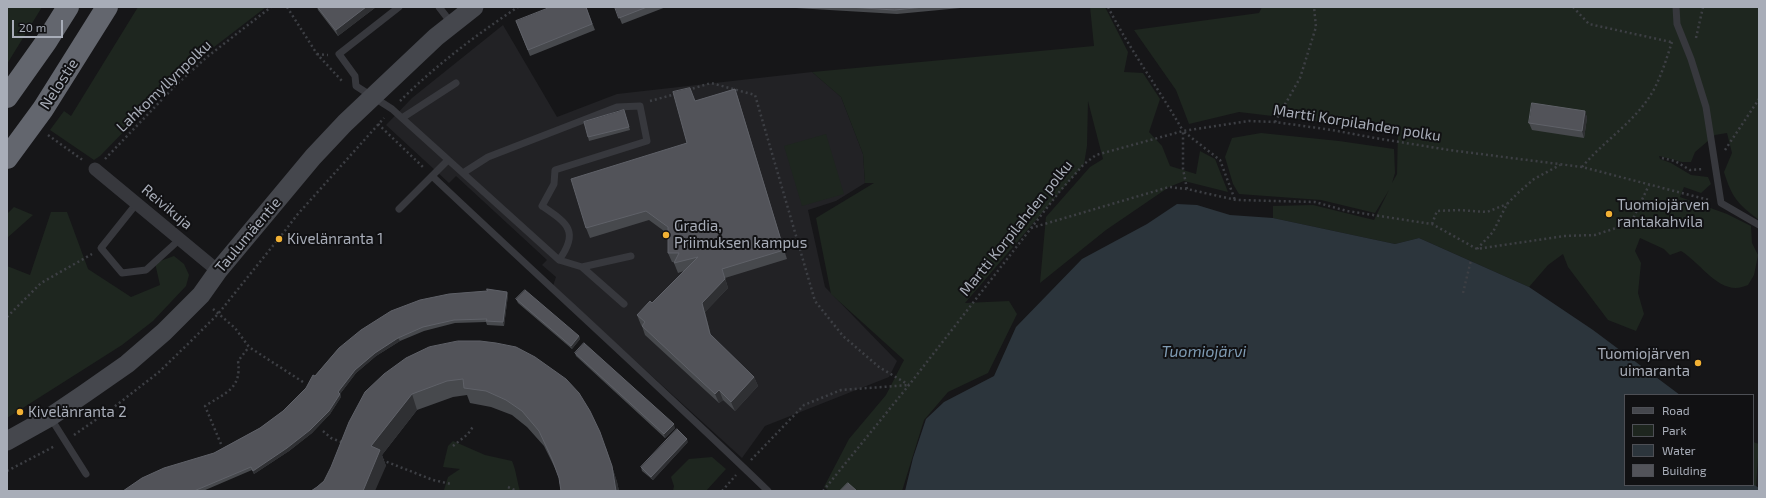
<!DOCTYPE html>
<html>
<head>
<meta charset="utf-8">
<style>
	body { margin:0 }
	#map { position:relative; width:1766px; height:498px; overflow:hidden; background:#161618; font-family:"Exo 2",sans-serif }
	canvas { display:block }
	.frame { position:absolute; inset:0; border:8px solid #a8adb8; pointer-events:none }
	.legend { position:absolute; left:1624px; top:394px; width:130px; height:92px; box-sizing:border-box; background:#111113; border:1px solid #4d4f55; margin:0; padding:5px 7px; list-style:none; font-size:12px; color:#a8adb8 }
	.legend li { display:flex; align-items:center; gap:8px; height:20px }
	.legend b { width:20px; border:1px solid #4d4f55 }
	.scale { position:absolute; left:12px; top:20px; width:51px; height:18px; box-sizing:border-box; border:2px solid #a8adb8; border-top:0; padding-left:5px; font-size:12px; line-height:14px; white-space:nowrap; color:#a8adb8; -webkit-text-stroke:3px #111113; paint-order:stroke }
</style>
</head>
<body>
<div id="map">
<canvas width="1766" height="498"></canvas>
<div class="frame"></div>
<ul class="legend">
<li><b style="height:5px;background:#45474d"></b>Road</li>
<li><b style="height:11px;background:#1e261f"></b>Park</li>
<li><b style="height:11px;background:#2c353c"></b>Water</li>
<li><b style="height:11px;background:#525359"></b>Building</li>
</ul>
<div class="scale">20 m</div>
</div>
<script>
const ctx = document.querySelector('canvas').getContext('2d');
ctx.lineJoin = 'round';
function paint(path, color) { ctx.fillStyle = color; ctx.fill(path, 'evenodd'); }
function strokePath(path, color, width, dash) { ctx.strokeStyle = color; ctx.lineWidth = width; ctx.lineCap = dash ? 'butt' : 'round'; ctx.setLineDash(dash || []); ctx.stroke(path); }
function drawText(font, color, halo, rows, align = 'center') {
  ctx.font = font + ' "Exo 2",sans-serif'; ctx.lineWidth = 4; ctx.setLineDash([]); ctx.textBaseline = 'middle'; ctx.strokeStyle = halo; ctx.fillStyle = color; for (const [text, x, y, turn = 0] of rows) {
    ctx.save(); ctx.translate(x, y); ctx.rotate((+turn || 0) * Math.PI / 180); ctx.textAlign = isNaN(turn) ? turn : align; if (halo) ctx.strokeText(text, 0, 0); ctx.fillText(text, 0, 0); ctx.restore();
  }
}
const built = new Path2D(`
	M503 25 557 117 617 94 812 72 841 97 863 154 865 183 836 201 808 210 825 287 897 361 889 377 765 426 742 458 553 286 556 277 542 265 547 260 456 176 449 183 386 125 412 98Z`);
const green = new Path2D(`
	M7 7H42L7 64Z
	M138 7H266L205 54 173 81 100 156 94 160 50 130 64 111 71 116Z
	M1090 7H1105L1128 52 1124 72 1143 73 1160 99 1149 132 1162 146 1170 166 1196 174 1200 151 1215 159 1228 192 1184 181 1169 187 1106 230 1040 283 1046 217 1090 167 1103 159 1088 101 1087 146 1084 164 965 303 1009 301 1017 314 988 373 948 392 924 420 902 491H829L824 487 849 439 886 395 904 360 831 294 816 218 874 183H865L863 154 841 97 812 72 1094 46Z
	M1262 7H1759V220C1738 204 1732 198 1724 172L1732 153 1727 133 1715 135 1695 152 1691 162H1682L1659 156 1660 159 1671 163 1691 175 1708 177 1711 184 1701 193 1684 187 1680 197 1727 214 1751 226 1752 243 1758 255 1754 275 1748 285C1744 286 1740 288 1736 288 1715 288 1698 261 1681 251L1670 255 1664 249 1640 238 1635 251 1641 263 1638 293 1644 314 1636 331 1608 320 1568 267 1563 254 1548 265 1529 287 1419 238 1395 244 1273 218V206L1313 205 1374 220 1389 190 1375 213 1321 200 1239 194 1233 184 1225 157 1232 138 1261 133 1339 141 1394 149 1395 173 1392 183 1397 174 1398 131 1239 112 1189 124 1176 90 1134 30 1259 13Z
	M826 134 844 194 802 206 784 146Z
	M14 207 33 215 7 238V214Z
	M51 212H67L88 269 131 297 160 285 155 263 174 256 184 264 189 275 186 286 153 321 122 345 7 418V266L30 275Z
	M453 441 485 455 512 461C516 470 517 481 520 491L444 490 448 477 460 469 443 467 448 446Z
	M1753 442 1759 444 1756 487 1759 488V491H1696L1753 485Z
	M712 457 726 469 706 491H673L674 486 671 477 689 459Z`);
const water = new Path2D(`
	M1177 204 1197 205 1230 215 1273 218 1395 244 1419 238 1529 287 1593 330 1680 395H1625V485L1753 484 1759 488V491H905L913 458 926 419 944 402 994 376 1016 327 1082 259 1147 224Z`);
const path = new Path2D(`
	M287 7 317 54 342 81
	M1108 7C1130 50 1159 89 1183 131
	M1573 7 1589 24 1671 42
	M1696 38 1703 7
	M317 54 328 55
	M688 90 711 83 755 95 815 301 843 336 879 367 909 385
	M400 101C435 66 476 35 518 7
	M650 101 676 94
	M1275 122 1300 78 1316 27 1314 7
	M378 124 424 168
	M48 135 84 161
	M1725 150 1759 99
	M1662 158 1675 161 1690 170 1704 169
	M105 159 175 86 207 57 271 7
	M1582 167C1602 143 1630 125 1648 99 1659 84 1666 60 1672 42
	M1187 189 1183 169V131L1220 160 1235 200
	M1432 224 1437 211 1458 210 1487 212 1507 204
	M1031 228 1169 187 1187 189 1236 200 1315 202 1347 211 1432 224 1477 249 1564 236 1595 235 1631 223 1649 185
	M1477 249 1493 232 1507 204 1519 192 1534 179 1560 165
	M1463 293 1471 260
	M213 309 235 328 249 347 303 382
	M7 317 41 283 92 254
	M323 431 331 438 344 443
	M74 435 114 407 159 372 191 341 218 314 284 232 297 215 384 118
	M221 444 205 406C225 393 242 389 238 361L249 347
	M453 446 468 434 474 425
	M382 460 433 480 451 484
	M751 460 804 405 841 390 909 385
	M7 471 55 446
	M508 487 517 491
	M722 491 736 475
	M823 491 909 385 1060 191 1084 164 1096 155 1183 131 1249 121 1275 122 1332 130 1375 138 1449 150 1582 167 1709 200`);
const lane = new Path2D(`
	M399 7 339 54 355 76 356 86 392 109 559 260 582 267 624 304
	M439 7 452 24
	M1676 7 1677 24 1691 59 1706 107 1721 203 1759 225
	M402 118 456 83
	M463 173 488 157 617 107 640 106 647 141 555 170 554 184 542 206C567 223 580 231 559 260
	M432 176C543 281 657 384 768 491
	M137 203 101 248 122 273 146 270 180 239
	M399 209 448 160
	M582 267 631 256
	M50 417 86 474`);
const street = new Path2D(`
	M95 169 218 271`);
const secondary = new Path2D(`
	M7 441 50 417 84 394 127 364 164 332 201 295 218 271 313 157 345 123 436 37 474 7`);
const highway = new Path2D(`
	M7 97 46 42 68 7
	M7 158 43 109 107 7`);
const wall = new Path2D(`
	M317 7H376L338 36 318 10Z
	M586 7 595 30 530 56 516 21Z
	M615 7H666L622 24Z
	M779 7H971L897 14Z
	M735 89 738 98 787 259 725 278 728 288 705 312 711 336 754 377 758 386 735 411 723 400 719 403 645 335 642 326 641 325 637 315 652 303 684 271 678 273 674 263 675 262H672L668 253V234L649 220 590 238 586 228 687 143 695 101Z
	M624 110 630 130 589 141 588 137Z
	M1585 111 1587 118 1584 138 1532 130 1529 123Z
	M507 292 508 295 504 326 487 325 486 322 455 323 424 331 400 341 376 356 356 373 340 394 341 397 330 414 312 433 289 451 254 474 252 470 203 491H123L214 453 260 428 283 411 306 388 315 376 339 348Z
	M516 299 579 336 580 339 572 349 518 303Z
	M429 347 606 448 617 482 619 491H561L559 478 556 470 544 446 527 427 512 415 491 407 470 403 467 395 453 397 417 410 382 455 386 466 317 487 324 481Z
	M575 353 675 428 665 438 576 356Z
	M688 442 653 480 642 471 641 467Z`);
const shadedWall = new Path2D(`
	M366 7H376L338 36 336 30Z
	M735 89 738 98 787 259 784 250Z
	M1585 111 1587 118 1584 138 1582 131Z
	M722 269 728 288 705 312 713 344 710 334 702 303Z
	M507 292 508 295 504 326 503 322Z
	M579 336 580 339 572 349 571 346Z
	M398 338 400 341 376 356 356 373 340 394 341 397 330 414 312 433 289 451 254 474 253 471 338 392 355 370 375 353Z
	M754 377 758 386 735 411 731 402Z
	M719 390 723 400 719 403 715 394Z
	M412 394 417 410 382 455 386 466 375 491H363L371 446Z
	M674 424 675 428 665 438 664 434Z
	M687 439 688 442 653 480 651 477Z
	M606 448 617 482 619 491H616Z`);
const building = new Path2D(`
	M318 7H366L336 30Z
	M551 7H586L592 24 528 50 516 21Z
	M615 7H647L619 18Z
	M849 7H924L895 10Z
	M690 88 695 101 735 89 784 250 722 269 725 279 702 303 710 334 754 377 731 402 719 390 715 394 642 326 645 322 637 315 650 301 652 303 698 257 674 263 679 253H668V227L646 211 586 228 571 179 687 143 673 92Z
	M1532 103 1585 111 1582 131 1529 123Z
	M624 110 629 127 588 137 584 122Z
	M487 289 507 292 503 322 486 321 487 319 454 320 423 327 398 338 375 353 355 370 338 392 340 394 329 411 310 430 287 448 253 471 251 467 194 491H123L142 478 164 468 214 453 260 428 283 411 306 388 313 375 315 376 339 348 361 330 391 311 420 300 449 294 487 291Z
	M525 290 579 336 571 346 516 299Z
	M458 341H480L496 343 516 347 535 357 566 379 579 393 590 411 600 432 612 466 616 491H561L559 478 552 459 539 431 522 411 506 400 486 391 464 388 463 379 447 381 412 394 371 446 380 450 363 491H311L317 487 324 481 331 467 349 422 365 392 384 374 406 358 429 347Z
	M584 343 674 424 664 434 575 353Z
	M677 429 687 439 651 477 641 467Z
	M848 483 857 491H840Z`);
const markers = [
	[1609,214,4,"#f2b134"],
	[666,235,4,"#f2b134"],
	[279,239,4,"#f2b134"],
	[1698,363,4,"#f2b134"],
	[20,412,4,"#f2b134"]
];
const streetNames = [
	["Nelostie",59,84,-57],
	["Lahkomyllynpolku",164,86,-44],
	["Martti Korpilahden polku",1357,123,9],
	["Reivikuja",167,207,40],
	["Martti Korpilahden polku",1016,228,-51],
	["Taulumäentie",248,235,-50]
];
const poiNames = [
	["Tuomiojärven",1617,205],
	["rantakahvila",1617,222],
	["Gradia,",674,226],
	["Priimuksen kampus",674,243],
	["Kivelänranta 1",287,239],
	["Tuomiojärven",1690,354,"right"],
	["uimaranta",1690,371,"right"],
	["Kivelänranta 2",28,412]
];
const waterNames = [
	["Tuomiojärvi",1204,352]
];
paint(built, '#222225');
paint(green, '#1e261f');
paint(water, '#2c353c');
strokePath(path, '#3d3f44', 2.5, [2, 3]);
strokePath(lane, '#37383d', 7);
strokePath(street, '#37383d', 13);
strokePath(secondary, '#45474d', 19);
strokePath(highway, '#63666e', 22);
paint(wall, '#47494d');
paint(shadedWall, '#2f3033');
paint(building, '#525359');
strokePath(building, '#5f6168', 1);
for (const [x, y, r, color] of markers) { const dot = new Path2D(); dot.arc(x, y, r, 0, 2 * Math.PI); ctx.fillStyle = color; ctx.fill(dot); strokePath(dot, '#111113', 1.5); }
drawText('15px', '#a8adb8', '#111113', streetNames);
drawText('15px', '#a8adb8', '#111113', poiNames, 'left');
drawText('italic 16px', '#7f9bb3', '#111113', waterNames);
</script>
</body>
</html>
